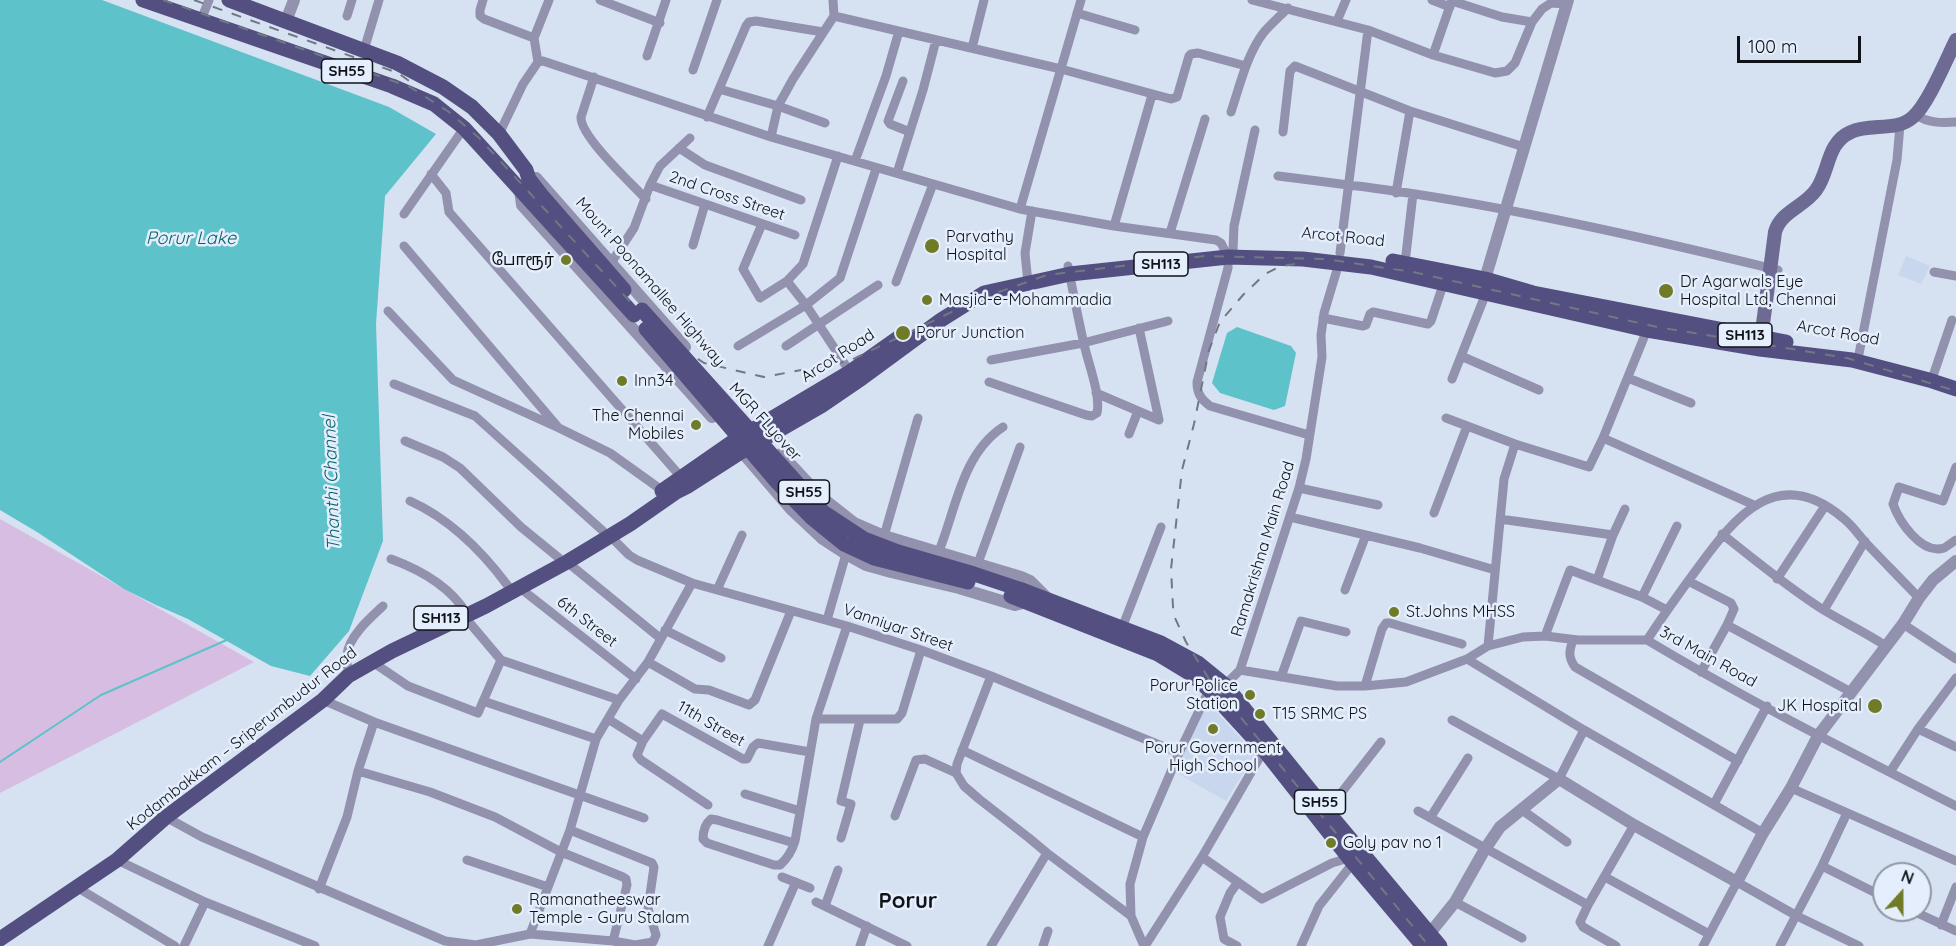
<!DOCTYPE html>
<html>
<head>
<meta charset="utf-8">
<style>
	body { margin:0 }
	#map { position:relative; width:1956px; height:946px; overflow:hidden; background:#d6e1f2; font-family:Quicksand,sans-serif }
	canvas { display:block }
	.north { position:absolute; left:1872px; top:862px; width:60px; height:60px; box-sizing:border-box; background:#e5eefc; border:2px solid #8f96a1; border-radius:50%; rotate:21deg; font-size:16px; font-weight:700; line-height:24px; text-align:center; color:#0f1318 }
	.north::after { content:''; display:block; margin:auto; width:21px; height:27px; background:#6f7b27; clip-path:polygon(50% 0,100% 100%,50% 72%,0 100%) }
	.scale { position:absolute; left:1737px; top:36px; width:124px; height:27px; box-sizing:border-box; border:3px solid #0f1318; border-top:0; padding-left:8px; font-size:18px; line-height:21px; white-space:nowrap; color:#0f1318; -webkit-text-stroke:4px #e5eefc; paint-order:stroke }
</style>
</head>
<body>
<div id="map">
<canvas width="1956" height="946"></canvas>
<div class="north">N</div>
<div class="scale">100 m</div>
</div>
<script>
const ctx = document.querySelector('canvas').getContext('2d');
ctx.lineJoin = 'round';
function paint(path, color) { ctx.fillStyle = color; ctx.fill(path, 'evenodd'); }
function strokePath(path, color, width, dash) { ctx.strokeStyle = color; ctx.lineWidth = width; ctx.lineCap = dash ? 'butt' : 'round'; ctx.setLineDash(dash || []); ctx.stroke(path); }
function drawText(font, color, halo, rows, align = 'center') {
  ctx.font = font + ' Quicksand,"Noto Sans Tamil",sans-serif'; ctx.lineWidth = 5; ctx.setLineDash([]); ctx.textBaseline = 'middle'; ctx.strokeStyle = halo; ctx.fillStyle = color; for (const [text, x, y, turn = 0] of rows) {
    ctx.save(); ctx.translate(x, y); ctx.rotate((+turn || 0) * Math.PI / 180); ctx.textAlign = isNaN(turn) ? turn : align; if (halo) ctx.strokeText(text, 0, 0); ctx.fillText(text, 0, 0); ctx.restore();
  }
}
const built = new Path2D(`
	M1906 256 1930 266 1921 284 1898 275Z
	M1208 703 1255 754 1226 801 1175 772Z`);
const green = new Path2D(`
	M0 519 254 662 0 793Z`);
const water = new Path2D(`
	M0 0H102L389 107 436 134 385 196 376 324 383 541 349 631 310 676 271 666 188 619 156 605 124 589 37 532 0 510Z
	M1237 327 1291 346 1296 353 1285 406 1274 410 1220 393 1212 383 1227 333Z`);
const stream = new Path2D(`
	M0 762 101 695 229 639`);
const minor = new Path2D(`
	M483 0 480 10V16L484 19 534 38 538 62
	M600 0 660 23
	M1252 0 1368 30 1433 55 1495 73 1507 71 1515 63 1532 22 1542 9 1551 3 1567 4
	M1432 0 1450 7
	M1452 1 1502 17 1532 22
	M1077 13 1135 30
	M347 16 352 0
	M834 16 1061 69 1171 99 1177 97 1189 56 1191 54 1198 53 1246 66
	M201 20 209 0
	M1337 21 1346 0
	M534 38 549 0
	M972 48 984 0
	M364 50 379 0
	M1433 55 1452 0
	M647 56 666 0
	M538 62 543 61 771 137 1020 209 1114 226 1216 240 1221 243 1225 251
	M693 70 717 0
	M594 77 581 117C580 136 631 183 646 199
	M903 81 888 121 890 124 910 132
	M719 89 778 106 825 123
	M1231 112C1240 85 1247 54 1264 32 1271 24 1280 16 1288 8
	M1916 115C1928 123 1941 123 1956 122
	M707 117 746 26 749 22 756 21 823 32
	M1283 132 1290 71 1295 66 1410 111 1524 147
	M499 134 523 84 538 62
	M771 137 778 106 793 79 834 16 833 0
	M679 148 705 165 801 200
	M855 161 886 76 899 31
	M897 173 923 90 936 40
	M431 174 446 193 449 212 681 477
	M1278 176C1324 182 1369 187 1415 194 1537 213 1658 241 1778 270
	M650 185 795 235
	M1396 193 1410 111
	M1020 209 1081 0
	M404 214 464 128
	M762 224 743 269 760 298 787 281 803 264 838 156
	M1114 226 1152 95
	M1170 233 1205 119
	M693 245 705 204
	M404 246 557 426
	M1233 250 1234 226 1255 130
	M1340 253 1368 30
	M1228 257V268L1197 382C1197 394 1201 399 1210 406L1309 435
	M611 263 634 228 650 185 660 166 690 138
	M1405 263 1413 194
	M1934 272 1956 276
	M787 281 806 305 850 372
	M896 282 933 184
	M1028 283 1025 253 1032 211
	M388 311 453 380 559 428 610 453 663 491
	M1323 318 1363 326 1366 325 1370 314 1373 312 1428 324 1431 321 1444 282
	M738 346 806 305 840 278 876 169
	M786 346 878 285
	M1859 354 1897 160 1900 125
	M1461 356 1539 390
	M991 360 1083 343 1168 321
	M1934 373 1952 320
	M1628 378 1691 403
	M1452 379 1486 293
	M989 382 1086 415 1092 416 1097 413C1101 395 1088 363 1084 344 1078 318 1073 292 1068 266
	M394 384 475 416 603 531
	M1096 393 1159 420 1139 328
	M1446 418 1515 444 1589 467 1603 438 1647 330
	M1129 434 1138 411
	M1603 438 1754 505
	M405 441 443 457 460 468 521 527 559 558
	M1956 467 1943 501 1899 487 1893 504C1899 521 1921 555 1944 548 1948 546 1952 542 1956 540
	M1299 488 1378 505
	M410 501C450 519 482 551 508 586
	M1434 513 1467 426
	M1290 517 1420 548 1495 570
	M1500 519 1613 535
	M1722 534C1755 560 1786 586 1822 609 1843 622 1865 632 1886 646
	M610 536 629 555 637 560 692 583 847 626 921 650 991 676 1179 753
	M884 536 918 418
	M939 551C956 509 962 454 1003 427
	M391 559C421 570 450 586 467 614
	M567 562 660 638
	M978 563 1020 447
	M1777 579 1825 506
	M1597 580 1613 535 1625 509
	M1688 581 1731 603 1734 609 1727 625 1701 672
	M520 588 636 679
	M717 590 742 535
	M1345 590 1366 535
	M1642 597 1677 526
	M1824 610 1865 541
	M463 615 501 660 619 700
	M827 620 846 554
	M1903 624 1956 659
	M1727 625 1851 692
	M1122 628 1161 527
	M665 630 721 658
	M1545 636 1570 570 1642 597 1667 610
	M1573 640C1569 651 1568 657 1575 667L1738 761
	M1647 640C1663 616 1680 592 1697 569 1735 516 1778 463 1843 518 1852 525 1858 534 1865 542 1883 561 1901 579 1919 598
	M1647 640C1747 700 1852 753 1956 806
	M1488 646 1504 479 1515 444
	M1467 659 1584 730 1763 833
	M371 661 408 686 478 713 501 660
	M648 662 695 689 709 690 749 705 755 700 791 611
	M348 669C347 664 346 659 347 655 348 637 371 617 383 606
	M1240 670 1337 686H1365L1406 682 1467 659 1488 646 1523 637 1545 636 1578 640H1647
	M991 676 957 764 956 773 964 786 979 799 1029 838 1047 853 1131 916
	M1281 677 1301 621 1346 632
	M1225 685 1240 670 1299 488 1306 459 1322 357 1321 335 1324 313 1339 263
	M1365 686 1382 629 1386 623H1390L1462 644
	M323 700 374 722 644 818
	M483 701 596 739
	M608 719 643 741
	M816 719H897L902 713 921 650
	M1452 720 1559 779 1584 730
	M374 722 358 771 430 792 495 817 561 852 623 877 626 879 627 885 613 941
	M1918 729 1956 747
	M962 750 1143 837
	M1890 772 1918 729 1956 678
	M1791 788 1956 861
	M745 794 800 811
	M1714 804 1767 706
	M708 805 641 760 637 755 643 741 662 714 743 759H747L753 747 758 743 810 752
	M1522 810 1567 842
	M1327 811 1381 742
	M1418 811 1588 905
	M162 815 202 837 445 941 476 945 530 934 613 941 635 945 653 942 656 935 648 909 654 867 652 863 570 830
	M895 816 916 760 925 759 956 773
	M1430 818 1468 758
	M841 838 851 804 841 801 860 720
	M794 843 717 820 711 819C705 824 703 831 703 839L707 843 774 865H780C788 858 792 851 795 841L816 719 847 626
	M1202 857 1262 899 1332 863 1349 858
	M117 860 205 902 315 946
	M467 860 548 887
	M1822 866 1884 897
	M782 877 810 888
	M1605 877 1709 934
	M78 888 175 946
	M319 889 347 817 358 771
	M816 902 907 946
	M1455 902 1522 938
	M825 906 838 870
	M1911 910 1956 931
	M1941 925 1956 887
	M530 934 570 830 596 739 619 700 648 662 692 583
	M184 946 205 902
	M768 946 796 882
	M860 946 867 926
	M991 946 1047 853
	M1043 946 1048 931
	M1144 946 1131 916 1130 884 1143 837 1179 753 1209 690
	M1145 946 1202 857 1264 750
	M1237 946 1224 939 1220 917 1230 893 1238 882
	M1301 946 1319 906 1353 863
	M1616 946 1583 927 1580 922 1588 905 1634 825
	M1703 946 1737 882 1797 916 1859 946
	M1780 946 1822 866 1847 813`);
const tertiary = new Path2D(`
	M286 21 294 0
	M536 178 685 347
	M520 190 522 205 712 417
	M1485 279 1568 0
	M737 446 791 509 823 539 846 554 866 565 891 572 959 588 1015 605 1023 603
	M781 454 821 497 854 523 884 536 1021 577 1030 581 1047 598
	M1430 933 1455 902 1485 849 1500 827 1559 779 1634 825 1737 882 1763 833 1791 788 1818 736 1903 624 1919 598 1933 580 1956 561`);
const secondary = new Path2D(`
	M1760 347 1775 232C1781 211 1804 207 1816 190 1830 171 1826 143 1851 132 1870 123 1897 132 1913 117 1928 104 1946 60 1956 40`);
const primary = new Path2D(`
	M143 0 392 86 434 104 464 128 634 315
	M229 0 397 63 443 87 472 107 499 134 526 170 529 179 543 197 624 290
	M1393 261 1485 279 1533 293 1786 342
	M662 491 734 441 850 372 901 336
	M1022 590 1161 643 1198 663 1225 685 1327 811 1440 946
	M1011 596 1158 654 1191 674 1209 690 1264 750 1353 863 1423 946
	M0 939 117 860 166 817 323 700 348 676 392 651 486 606 567 562 630 524 676 492 688 486 741 452 821 406 862 378 941 320 984 293 1070 274 1228 257 1303 259 1371 267 1647 330 1760 349 1852 360 1929 380 1956 389`);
const rail = new Path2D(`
	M163 0 410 87 449 112 478 137 659 333 704 363 764 377 849 361 979 299 1047 275 1205 256 1325 259 1413 272 1657 327 1847 358 1956 391
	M194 0 398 73 412 83
	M1295 264 1281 266 1265 274 1243 295 1220 322 1209 350 1194 424 1182 470 1171 569 1173 607 1175 618 1186 642 1209 679 1429 946`);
const primaryBridge = new Path2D(`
	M642 310 823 512 864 539 898 552 974 574 1022 590
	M646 329 776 481 812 518 844 544 874 558 968 582`);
const markers = [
	[932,246,8,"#6f7b27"],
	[566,260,6,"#6f7b27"],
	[1666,291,8,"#6f7b27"],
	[927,300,6,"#6f7b27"],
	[903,333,8,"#6f7b27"],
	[622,381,6,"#6f7b27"],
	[696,425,6,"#6f7b27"],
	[1394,612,6,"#6f7b27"],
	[1250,695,6,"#6f7b27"],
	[1875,706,8,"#6f7b27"],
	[1260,714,6,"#6f7b27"],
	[1213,729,6,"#6f7b27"],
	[1331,843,6,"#6f7b27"],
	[517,909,6,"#6f7b27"]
];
const shields = [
	[347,71,51],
	[1161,264,54],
	[1745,335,54],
	[804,492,51],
	[441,618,54],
	[1320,802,51]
];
const shieldNames = [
	["SH55",347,71],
	["SH113",1161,264],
	["SH113",1745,335],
	["SH55",804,492],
	["SH113",441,618],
	["SH55",1320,802]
];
const streetNames = [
	["2nd Cross Street",727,196,19],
	["Arcot Road",1343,237,6],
	["Mount Poonamallee Highway",650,282,49],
	["Arcot Road",1838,333,10],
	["Arcot Road",838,356,-33],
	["MGR FLyover",765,422,48],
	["Ramakrishna Main Road",1263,549,-73],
	["6th Street",587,622,38],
	["Vanniyar Street",898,628,19],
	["3rd Main Road",1708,657,29],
	["11th Street",711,724,30],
	["Kodambakkam – Sriperumbudur Road",242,739,-38]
];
const poiNames = [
	["Parvathy",946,237],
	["Hospital",946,255],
	["போரூர்",554,260,"right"],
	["Dr Agarwals Eye",1680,282],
	["Hospital Ltd, Chennai",1680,300],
	["Masjid-e-Mohammadia",939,300],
	["Porur Junction",916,333],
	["Inn34",634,381],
	["The Chennai",684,416,"right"],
	["Mobiles",684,434,"right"],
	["St.Johns MHSS",1406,612],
	["Porur Police",1238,686,"right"],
	["Station",1238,704,"right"],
	["JK Hospital",1862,706,"right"],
	["T15 SRMC PS",1272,714],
	["Porur Government",1213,748,"center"],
	["High School",1213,766,"center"],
	["Goly pav no 1",1343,843],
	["Ramanatheeswar",529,900],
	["Temple - Guru Stalam",529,918]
];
const waterNames = [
	["Porur Lake",191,239],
	["Thanthi Channel",332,483,-92]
];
const districtNames = [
	["Porur",908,901]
];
paint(built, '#c8d7ee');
paint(green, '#d7bde2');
paint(water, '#5dc2ca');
strokePath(stream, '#5dc2ca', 2);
strokePath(minor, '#9291ae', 9);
strokePath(tertiary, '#9291ae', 12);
strokePath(secondary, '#6d6b94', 14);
strokePath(primary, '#544f81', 15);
strokePath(rail, '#717883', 2, [10, 10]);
strokePath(primaryBridge, '#544f81', 15);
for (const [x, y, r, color] of markers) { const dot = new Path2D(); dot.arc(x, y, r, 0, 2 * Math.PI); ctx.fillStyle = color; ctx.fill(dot); strokePath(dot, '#e5eefc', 2); }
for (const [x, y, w] of shields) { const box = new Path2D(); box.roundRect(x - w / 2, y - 12, w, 24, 4.5); ctx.fillStyle = '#e5eefc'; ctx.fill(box); strokePath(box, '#0f1318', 1.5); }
drawText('bold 15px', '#0f1318', null, shieldNames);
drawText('16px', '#0f1318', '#e5eefc', streetNames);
drawText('16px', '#0f1318', '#e5eefc', poiNames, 'left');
drawText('italic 18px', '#086267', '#e5eefc', waterNames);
drawText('bold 22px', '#0f1318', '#e5eefc', districtNames);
</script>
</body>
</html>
